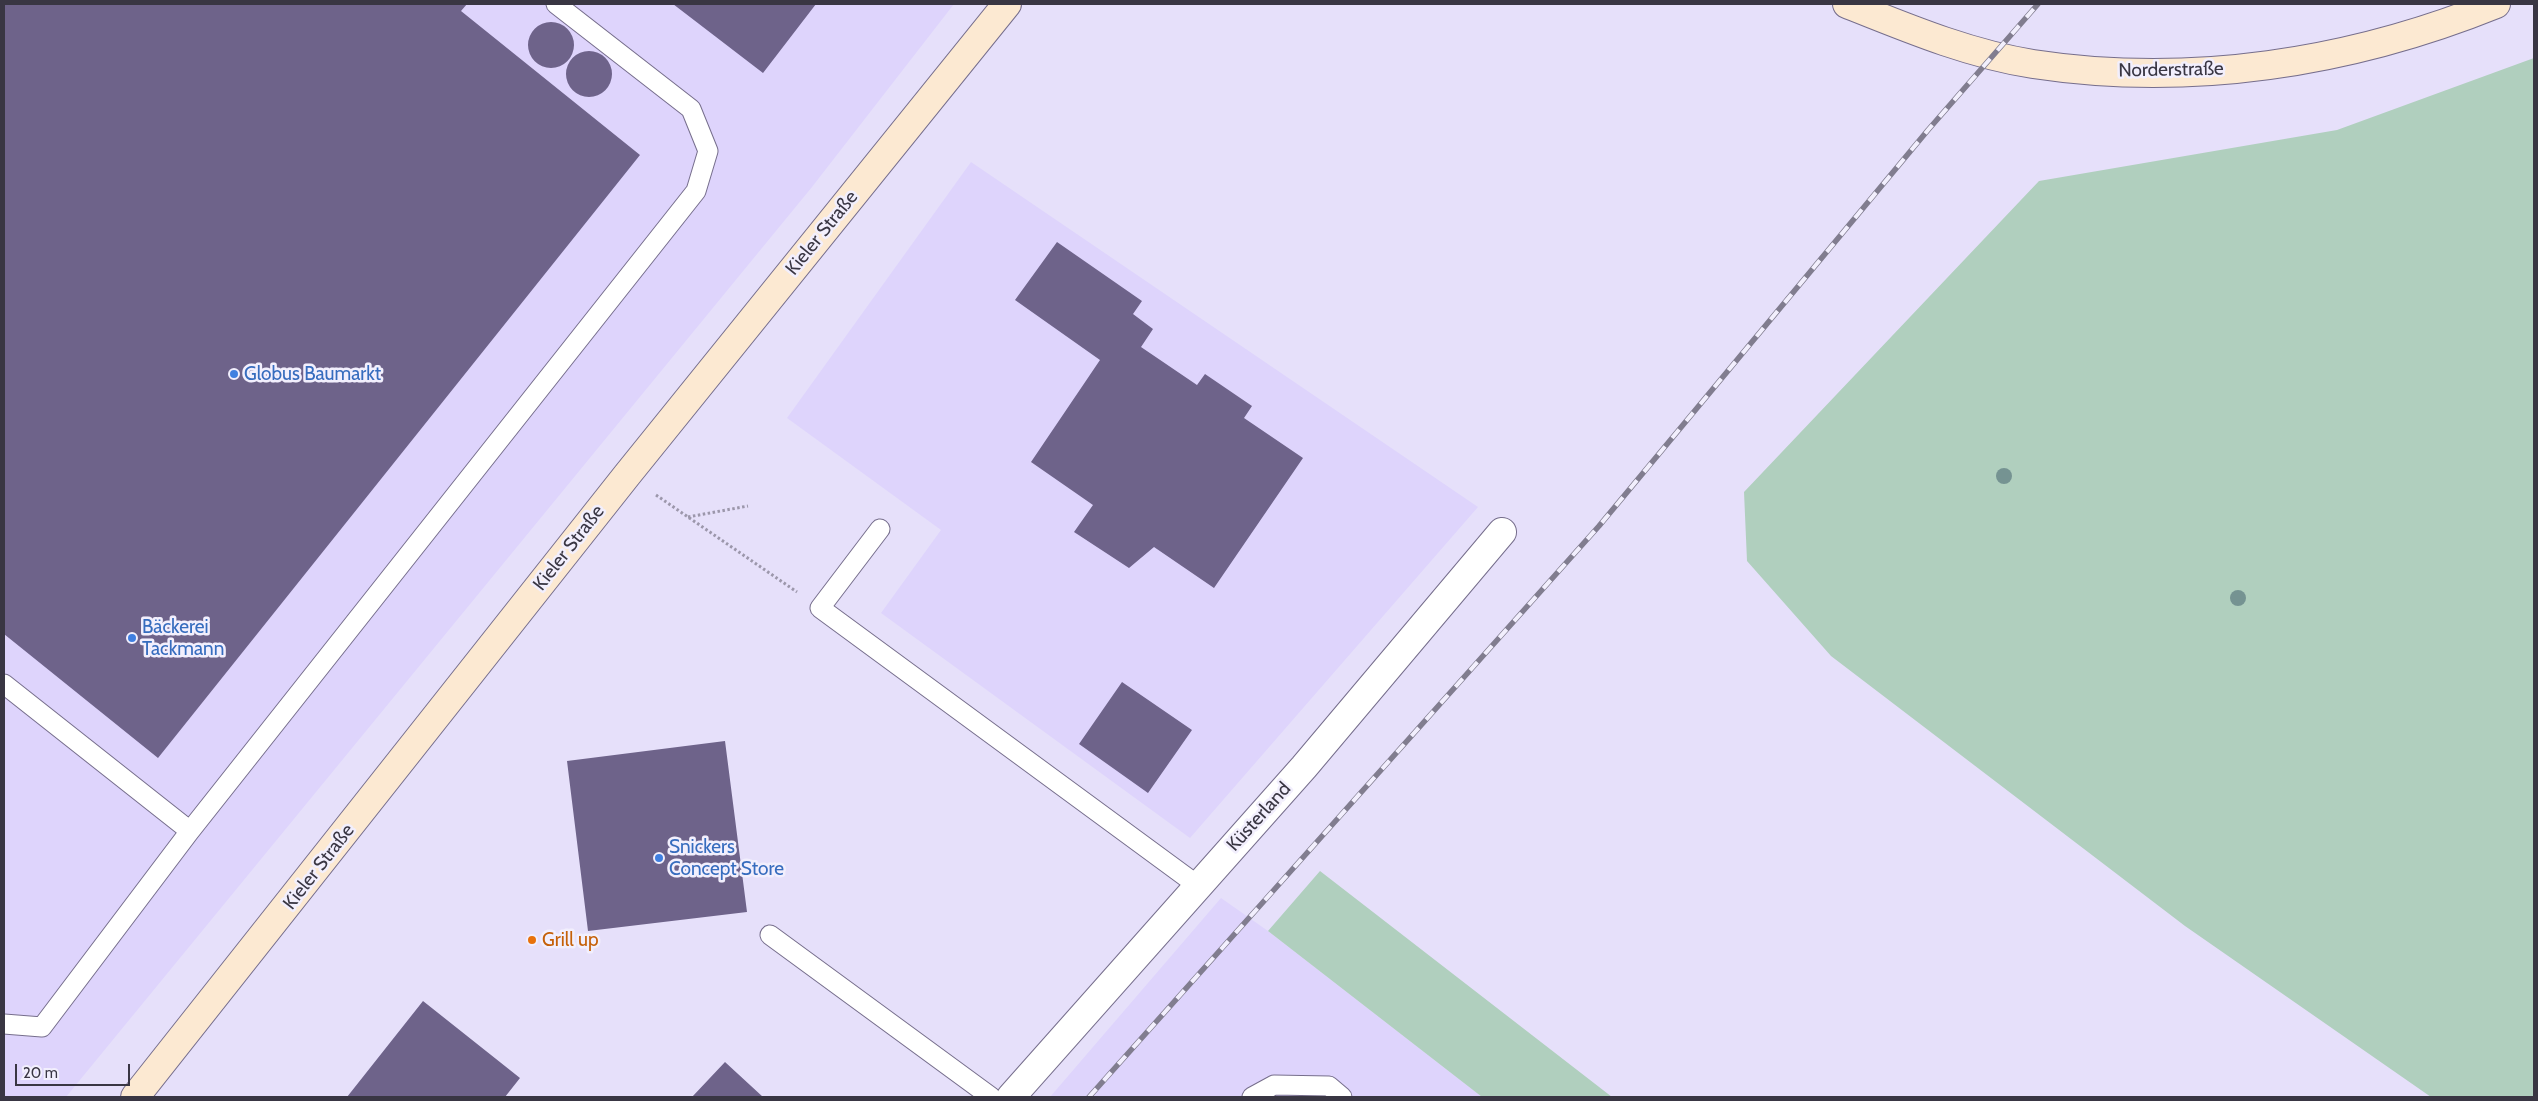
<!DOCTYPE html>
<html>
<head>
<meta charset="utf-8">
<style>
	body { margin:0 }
	#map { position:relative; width:2538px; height:1101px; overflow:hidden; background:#e6e0fa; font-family:Cabin,sans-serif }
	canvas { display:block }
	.frame { position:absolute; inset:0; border:5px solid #393643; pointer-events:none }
	.scale { position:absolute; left:15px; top:1064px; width:115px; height:22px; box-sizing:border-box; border:2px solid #393643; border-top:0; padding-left:6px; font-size:15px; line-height:18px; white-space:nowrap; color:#393643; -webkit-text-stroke:4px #f2effd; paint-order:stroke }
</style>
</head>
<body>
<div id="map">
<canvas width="2538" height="1101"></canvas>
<div class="frame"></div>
<div class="scale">20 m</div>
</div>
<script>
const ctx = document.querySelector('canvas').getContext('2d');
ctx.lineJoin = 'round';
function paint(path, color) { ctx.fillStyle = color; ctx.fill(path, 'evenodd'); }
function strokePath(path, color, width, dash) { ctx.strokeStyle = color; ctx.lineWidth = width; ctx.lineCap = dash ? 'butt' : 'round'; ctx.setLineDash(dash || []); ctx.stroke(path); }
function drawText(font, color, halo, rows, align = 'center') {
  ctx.font = font + ' Cabin,sans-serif'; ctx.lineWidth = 5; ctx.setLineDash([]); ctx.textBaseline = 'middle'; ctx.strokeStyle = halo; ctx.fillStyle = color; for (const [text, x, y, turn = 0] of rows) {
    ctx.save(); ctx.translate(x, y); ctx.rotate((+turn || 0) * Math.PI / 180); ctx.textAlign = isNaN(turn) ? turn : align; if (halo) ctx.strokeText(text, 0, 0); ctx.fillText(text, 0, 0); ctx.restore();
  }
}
const built = new Path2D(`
	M4 4H954L812 187 66 1097 4 1096Z
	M971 162 1478 507 1190 838 881 613 941 530 787 418Z
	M1221 898 1268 931 1482 1097H1050Z`);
const green = new Path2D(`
	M2534 58V1097H2431L2185 926 1831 656 1747 561 1744 492 2039 181 2337 130Z
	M1320 871 1612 1097H1482L1268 931Z`);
const building = new Path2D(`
	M4 4H467L461 11 640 155 158 758 4 634Z
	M673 4H816L763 73Z
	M528 45a23 23 0 1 1 46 0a23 23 0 1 1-46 0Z
	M566 74a23 23 0 1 1 46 0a23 23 0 1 1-46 0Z
	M1057 242 1142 301 1133 314 1153 329 1141 347 1197 385 1205 374 1252 406 1244 418 1303 458 1214 588 1154 547 1129 568 1074 532 1093 505 1031 462 1100 360 1015 300Z
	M1122 682 1192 730 1148 793 1079 744Z
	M725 741 747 912 588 931 567 761Z
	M423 1001 520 1078 505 1097H347Z
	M725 1062 763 1097H692Z`);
const path = new Path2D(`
	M656 495 797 592
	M688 517 748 506`);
const service = new Path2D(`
	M880 529 820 608 1197 885
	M4 684 190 831
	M770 935 991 1097
	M4 1024 42 1027 190 831 696 191 708 151 691 109 556 4
	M1252 1097 1274 1085 1329 1086 1342 1097`);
const minor = new Path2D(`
	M1011 1097 1304 767 1502 532`);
const secondary = new Path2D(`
	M1847 4C1907 28 1969 54 2033 64 2190 88 2350 63 2496 4
	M135 1097 627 475 1007 4`);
const rail = new Path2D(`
	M1089 1097 1599 526 1928 130 2038 4`);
const trees = [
	[2004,476],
	[2238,598]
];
const markers = [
	[234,374,5,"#3f7fe0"],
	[132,638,5,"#3f7fe0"],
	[659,858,5,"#3f7fe0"],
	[532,940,5,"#e8710a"]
];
const streetNames = [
	["Norderstraße",2171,70,-1],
	["Kieler Straße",822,233,-51],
	["Kieler Straße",569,548,-52],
	["Küsterland",1259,817,-48],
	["Kieler Straße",319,867,-52]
];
const shopNames = [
	["Globus Baumarkt",244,374],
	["Bäckerei",142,627],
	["Tackmann",142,649],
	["Snickers",669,847],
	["Concept Store",669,869]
];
const foodNames = [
	["Grill up",542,940]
];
paint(built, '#ded4fc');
paint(green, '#b0cfbe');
paint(building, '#6e638a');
strokePath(service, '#766e8c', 21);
strokePath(minor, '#766e8c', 30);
strokePath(secondary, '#766e8c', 30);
strokePath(path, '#9c97ab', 3, [2.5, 2.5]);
strokePath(service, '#fff', 19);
strokePath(minor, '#fff', 28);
strokePath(secondary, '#fce9d2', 28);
strokePath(rail, '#817d8f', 5.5);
strokePath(rail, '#f2effd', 4, [11]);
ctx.fillStyle = '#759392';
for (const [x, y] of trees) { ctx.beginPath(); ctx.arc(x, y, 8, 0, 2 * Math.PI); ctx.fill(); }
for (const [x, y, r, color] of markers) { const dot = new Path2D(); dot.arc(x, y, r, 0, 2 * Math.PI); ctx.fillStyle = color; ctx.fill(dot); strokePath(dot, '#f2effd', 2); }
drawText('19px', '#393643', '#f2effd', streetNames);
drawText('19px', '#366cbe', '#f2effd', shopNames, 'left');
drawText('19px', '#c56008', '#f2effd', foodNames, 'left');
</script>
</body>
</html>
